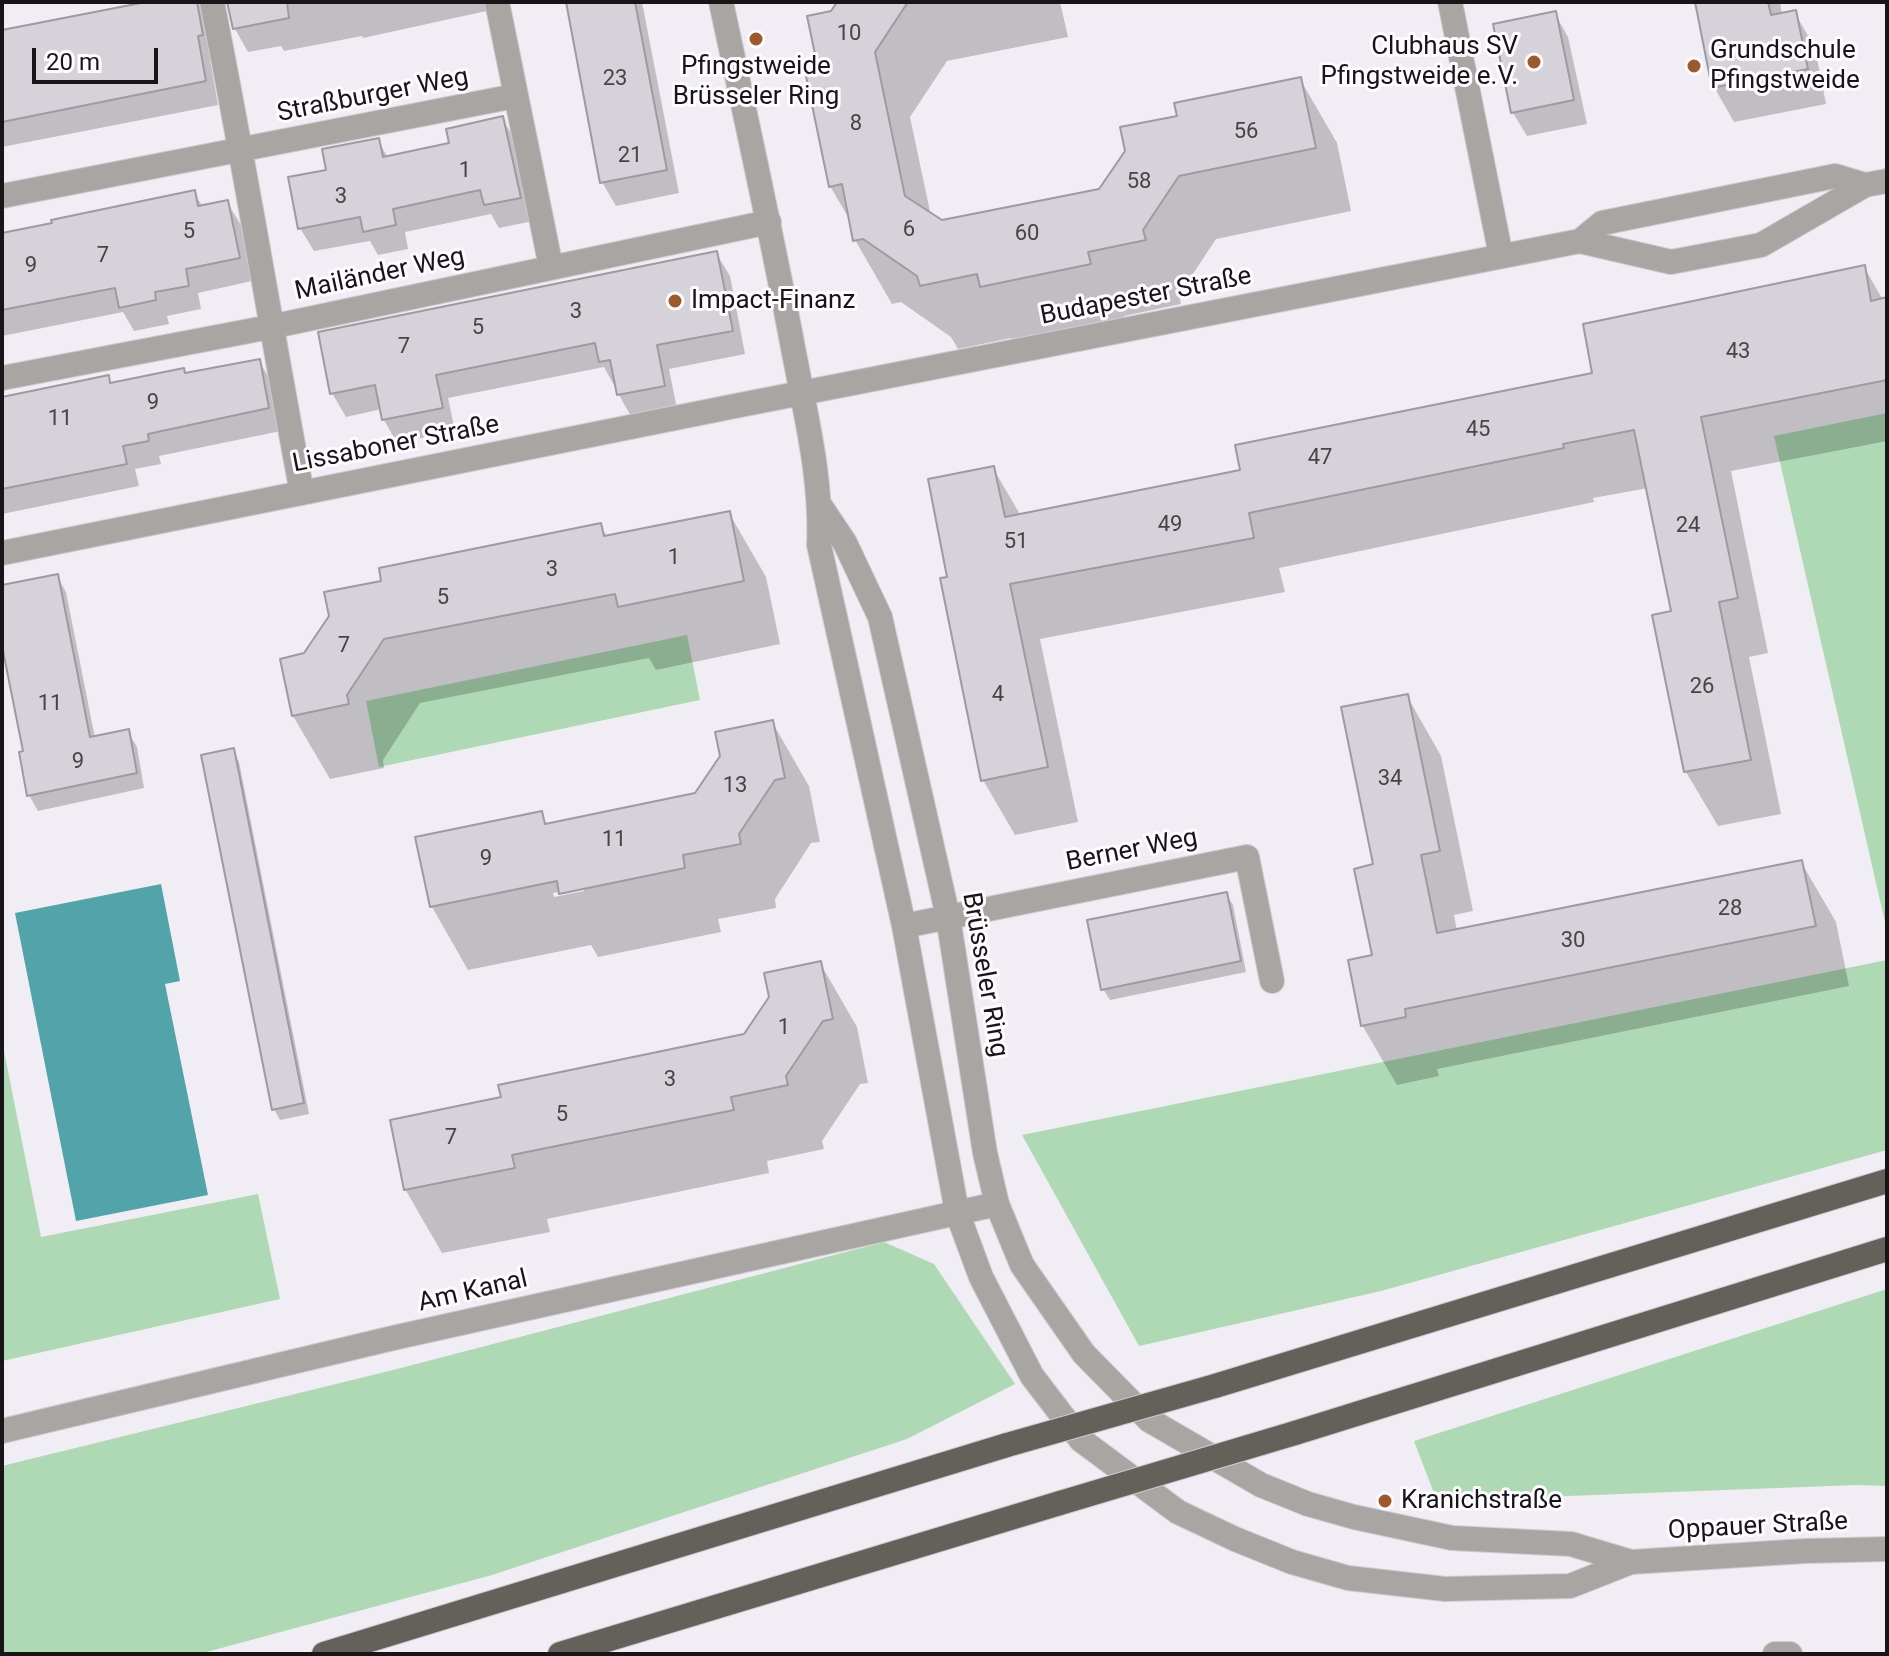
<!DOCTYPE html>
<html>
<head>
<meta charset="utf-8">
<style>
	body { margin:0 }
	#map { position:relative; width:1889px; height:1656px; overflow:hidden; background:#f1edf4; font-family:Roboto,sans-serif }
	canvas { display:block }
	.frame { position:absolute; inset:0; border:4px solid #171518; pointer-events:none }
	.scale { position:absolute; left:32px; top:48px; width:126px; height:36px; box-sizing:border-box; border:4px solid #171518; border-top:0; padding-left:10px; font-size:24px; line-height:28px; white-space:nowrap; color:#171518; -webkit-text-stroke:6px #fefbff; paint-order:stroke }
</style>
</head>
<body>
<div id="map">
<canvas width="1889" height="1656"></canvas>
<div class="frame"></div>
<div class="scale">20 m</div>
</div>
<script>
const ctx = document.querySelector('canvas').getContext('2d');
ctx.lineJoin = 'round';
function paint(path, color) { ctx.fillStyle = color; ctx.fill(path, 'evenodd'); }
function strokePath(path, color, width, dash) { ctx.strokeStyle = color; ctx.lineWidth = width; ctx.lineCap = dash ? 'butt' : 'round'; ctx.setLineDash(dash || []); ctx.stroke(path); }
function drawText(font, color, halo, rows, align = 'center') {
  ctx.font = font + ' Roboto,sans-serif'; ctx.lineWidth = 6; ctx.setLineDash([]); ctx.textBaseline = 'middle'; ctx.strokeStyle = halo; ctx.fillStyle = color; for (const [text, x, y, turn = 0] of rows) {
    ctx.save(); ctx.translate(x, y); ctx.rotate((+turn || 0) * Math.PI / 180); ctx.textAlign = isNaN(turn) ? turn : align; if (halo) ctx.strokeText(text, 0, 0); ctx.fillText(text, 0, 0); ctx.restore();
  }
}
const green = new Path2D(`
	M1887 413V931L1774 436Z
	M687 635 700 700 379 767 366 701Z
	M1887 960V1150L1381 1291 1139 1346 1022 1135Z
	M2 1041 41 1237 258 1194 280 1299 2 1361Z
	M884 1242 934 1264 1015 1384 907 1439 492 1575 199 1654H2V1466L397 1369Z
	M1887 1289V1486L1856 1485 1437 1501 1414 1441Z`);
const water = new Path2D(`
	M161 884 180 981 165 984 208 1195 76 1221 15 913Z`);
const shadow = new Path2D(`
	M156 2H206L215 58 210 59 218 105 2 147V32Z
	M228 2H489L491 10 363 38 362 36 284 51 281 46 248 52 235 29Z
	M567 2H642L679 193 616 206 602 182Z
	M839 2H1060L1068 37 947 61 910 117 931 216 941 223 1100 191 1179 117 1300 79 1337 143 1351 211 1216 239 1179 295 1181 304 1124 316 1126 328 1018 350 1011 338 958 349 951 337 901 302 892 304 855 240 851 222 830 186 821 75 832 12Z
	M1697 2H1780L1782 15 1795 13 1815 48 1826 104 1734 122 1714 87Z
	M1555 14 1568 37 1587 124 1527 136 1513 113Z
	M502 118 516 142 533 221 499 228 491 214 405 232 408 249 378 255 370 241 314 251 300 228 328 172 378 140 388 158 451 145Z
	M194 193 203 207 227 202 241 225 252 281 198 293 201 309 167 316 169 324 134 331 123 312 2 336V234Z
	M716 253 730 276 745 354 669 369 677 409 632 418 619 395 617 385H614L604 367 448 398 455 431 397 443 384 420 382 409 346 417 332 393Z
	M1864 267 1883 300 1887 299V441L1731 471 1768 653 1749 657 1781 814 1718 826 1686 772 1655 616 1673 613 1648 488 1593 498 1594 502 1279 568 1285 592 1040 639 1078 822 1015 835 983 780 950 578 993 468 1021 516 1243 472 1595 374Z
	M259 361 272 383 281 431 159 456 161 464 135 469 139 486 2 514V399L108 377 112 384 186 375Z
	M729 513 766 577 780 644 656 670 649 658 420 703 383 760 384 768 330 779 293 716 305 655 383 582 600 525 607 537Z
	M57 576 66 592 95 738 128 732 137 747 144 788 38 811 29 795 26 752 2 632V587Z
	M1407 696 1441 756 1473 911 1454 915 1457 931 1801 862 1836 922 1849 986 1437 1069 1439 1076 1397 1085 1362 1025 1375 956V866Z
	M772 722 809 786 820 842 811 843 775 899 776 908 718 919 721 932 598 957 591 945 468 970 432 907 541 814 548 826 697 795ZM584 887V891L554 897 553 893Z
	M233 750 239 762 309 1114 280 1120 274 1109Z
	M1226 894 1233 905 1246 972 1110 1000 1103 989Z
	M820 963 857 1027 868 1083 860 1084 822 1141 824 1149 767 1161 769 1173 547 1219 550 1232 442 1253 405 1189 503 1099 745 1036Z`);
const building = new Path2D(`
	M146 2H197L203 35 198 36 206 81 2 122V30Z
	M227 2H287L289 18 233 29Z
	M566 2H635L667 170 600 183Z
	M837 2H908L875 52 905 196 942 220 1099 189 1125 151 1120 127 1177 116 1174 103 1301 77 1316 148 1179 176 1143 230 1146 240 1088 252 1091 264 980 287 977 274 920 286 917 276 863 239 853 241 842 184 829 187 806 76 819 73 807 16 831 11Z
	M1695 2H1768L1771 15 1796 10 1808 69 1712 88Z
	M1556 11 1574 100 1511 113 1493 24Z
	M503 116 521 198 484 205 480 190 393 209 396 225 363 232 360 217 298 229 288 177 326 170 322 149 379 138 383 157 449 143 446 129Z
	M195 190 198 206 228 200 240 258 186 269 189 286 155 292 156 300 119 308 115 288 2 310V233L52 223 51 220Z
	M717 251 733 331 657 345 665 386 617 395 610 360 599 362 595 343 436 375 443 408 382 420 375 385 330 394 318 332Z
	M1865 265 1871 301 1887 297V380L1701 417 1738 598 1719 602 1751 760 1684 772 1652 615 1671 611 1634 430 1563 444 1564 448 1249 513 1254 538 1010 584 1048 767 981 781 940 578 947 577 928 479 994 466 1005 517 1240 470 1235 445 1592 373 1583 324Z
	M260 359 269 408 148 434 149 441 123 446 127 464 2 489V397L109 375 110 383 184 368 185 373Z
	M730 511 744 581 618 607 615 594 384 639 347 695 349 704 292 716 280 659 304 653 329 616 324 592 381 581 379 568 601 523 604 536Z
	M58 574 90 737 129 729 137 773 27 796 19 752 23 751 2 646V585Z
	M1408 694 1440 851 1421 855 1437 933 1802 860 1816 926 1405 1009 1406 1017 1361 1026 1348 960 1372 955 1354 869 1373 864 1341 707Z
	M773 720 785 778 775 780 739 834 741 844 683 855 685 868 559 894 557 881 430 907 415 837 542 811 545 824 695 793 720 756 715 732Z
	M234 748 304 1103 272 1110 201 755Z
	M1227 892 1241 961 1101 990 1087 920Z
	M821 961 833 1019 823 1021 786 1076 788 1085 731 1097 734 1110 512 1155 515 1168 404 1190 390 1120 501 1097 498 1085 744 1034 769 997 764 973Z`);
const minor = new Path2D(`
	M212 2C245 165 271 329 302 493
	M497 2 551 267
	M721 2C746 119 772 235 794 353 806 416 822 480 819 545L904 926 957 1212
	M1450 2 1501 256
	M2 196 515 96
	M1580 241 1602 223 1835 176 1865 185
	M2 378 270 327 769 222
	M821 507 845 543 880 617 948 917 985 1153 997 1204
	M2 553 735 406 1580 241 1671 262 1761 245 1865 185 1887 181
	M904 926 1247 857 1272 981
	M1775 1654H1790`);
const tertiary = new Path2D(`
	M957 1212 981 1277 1032 1376 1081 1440 1178 1512 1235 1539 1292 1562 1348 1578 1445 1589 1570 1586 1631 1562 1805 1551 1887 1549
	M2 1431 393 1338 997 1204 1022 1265 1084 1354 1149 1420 1261 1485 1308 1504 1354 1517 1452 1538 1571 1544 1631 1562`);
const trunk = new Path2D(`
	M1215 1386 1887 1181
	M1295 1433 1887 1249
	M324 1654 1007 1445
	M560 1654 1060 1503`);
const trunkBridge = new Path2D(`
	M1007 1445 1215 1386
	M1060 1503 1295 1433`);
const markers = [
	[756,39,8,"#9d592b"],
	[1534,62,8,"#9d592b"],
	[1694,66,8,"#9d592b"],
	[675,301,8,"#9d592b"],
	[1385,1501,8,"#9d592b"]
];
const numberNames = [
	["10",849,34],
	["23",615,79],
	["8",856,124],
	["56",1246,132],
	["21",630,156],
	["1",465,171],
	["58",1139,182],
	["3",341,197],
	["6",909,230],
	["5",189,232],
	["60",1027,234],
	["7",103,256],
	["9",31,266],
	["3",576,312],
	["5",478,328],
	["7",404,347],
	["43",1738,352],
	["9",153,403],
	["11",60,419],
	["45",1478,430],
	["47",1320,458],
	["49",1170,525],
	["24",1688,526],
	["51",1016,542],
	["1",674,558],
	["3",552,570],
	["5",443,598],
	["7",344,646],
	["26",1702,687],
	["4",998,695],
	["11",50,704],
	["9",78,762],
	["34",1390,779],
	["13",735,786],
	["11",614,840],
	["9",486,859],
	["28",1730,909],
	["30",1573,941],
	["1",784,1028],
	["3",670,1080],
	["5",562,1115],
	["7",451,1138]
];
const poiNames = [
	["Clubhaus SV",1518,47,"right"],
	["Pfingstweide e.V.",1518,77,"right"],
	["Grundschule",1710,51],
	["Pfingstweide",1710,81],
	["Pfingstweide",756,67,"center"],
	["Brüsseler Ring",756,97,"center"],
	["Impact-Finanz",691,301],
	["Kranichstraße",1401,1501]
];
const streetNames = [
	["Straßburger Weg",373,96,-11],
	["Mailänder Weg",380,275,-12],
	["Budapester Straße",1146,297,-11],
	["Lissaboner Straße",396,445,-11],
	["Berner Weg",1132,851,-11],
	["Brüsseler Ring",984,975,80],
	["Am Kanal",473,1292,-13],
	["Oppauer Straße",1758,1527,-3]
];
paint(green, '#aed9b4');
paint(water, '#53a4aa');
paint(shadow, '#0003');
paint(building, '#d6d2d9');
strokePath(building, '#9e9aa1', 2);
strokePath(minor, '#cecad1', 26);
strokePath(tertiary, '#cecad1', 26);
strokePath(trunk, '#cecad1', 26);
strokePath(minor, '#a8a6a3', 24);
strokePath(tertiary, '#a8a6a3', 24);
strokePath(trunk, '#64605a', 24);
strokePath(trunkBridge, '#cecad1', 26, []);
strokePath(trunkBridge, '#64605a', 24);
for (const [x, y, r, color] of markers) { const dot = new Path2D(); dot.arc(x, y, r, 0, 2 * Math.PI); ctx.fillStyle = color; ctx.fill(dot); strokePath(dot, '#fefbff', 3); }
drawText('22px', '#474448', null, numberNames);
drawText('26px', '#171518', '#fefbff', poiNames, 'left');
drawText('26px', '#171518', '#fefbff', streetNames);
</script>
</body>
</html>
